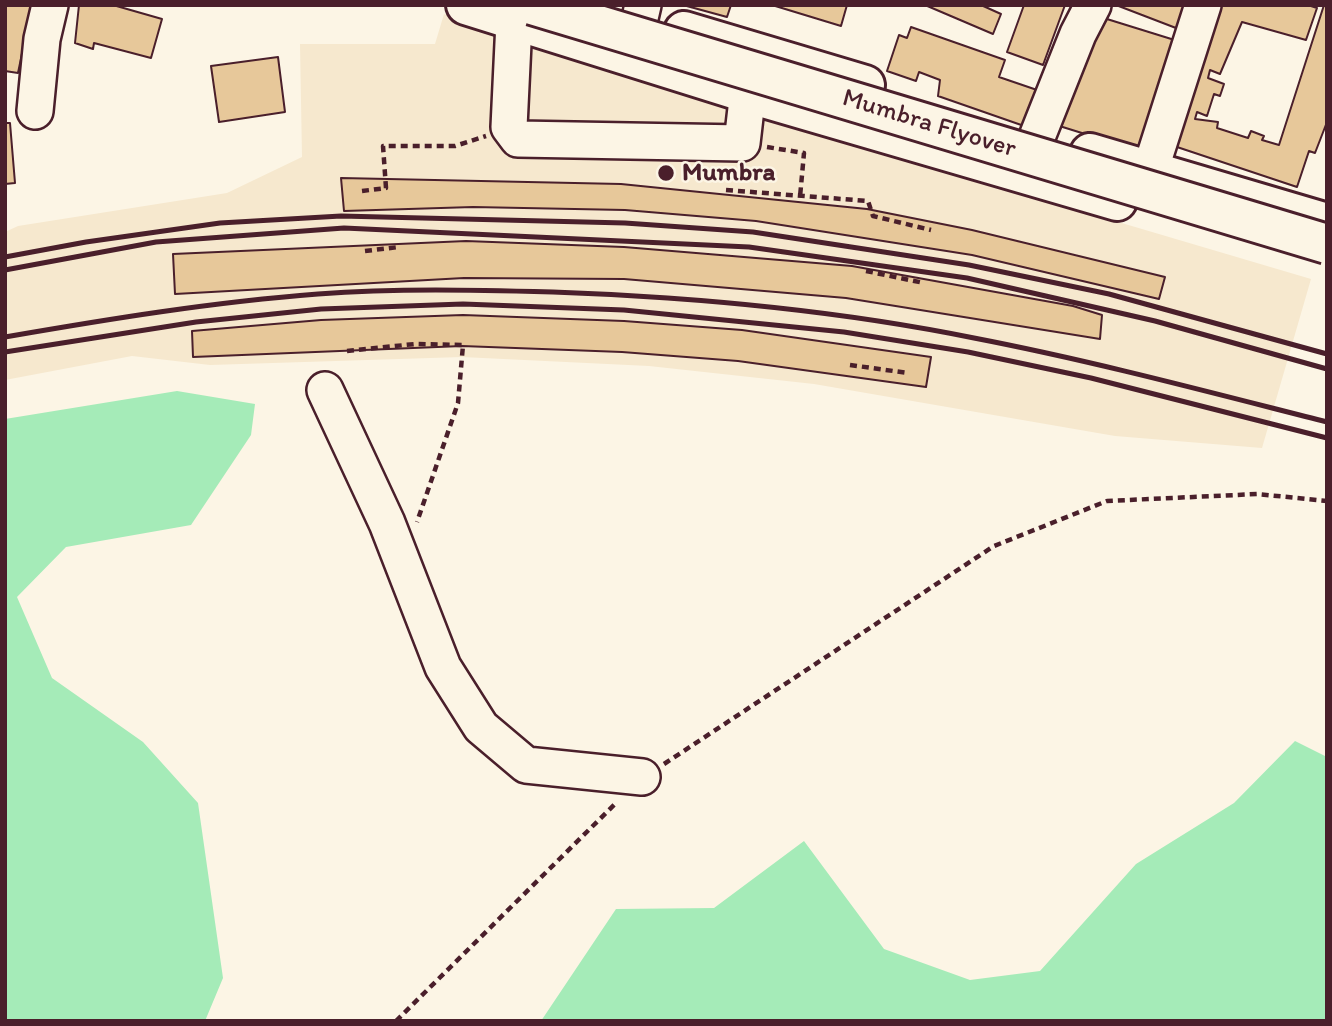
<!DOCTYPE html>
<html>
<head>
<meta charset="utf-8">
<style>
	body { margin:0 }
	#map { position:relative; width:1332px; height:1026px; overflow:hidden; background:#fcf5e5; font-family:Itim,sans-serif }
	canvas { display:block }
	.frame { position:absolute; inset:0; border:7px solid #4a1f2b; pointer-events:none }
</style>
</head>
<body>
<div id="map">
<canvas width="1332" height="1026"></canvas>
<div class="frame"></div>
</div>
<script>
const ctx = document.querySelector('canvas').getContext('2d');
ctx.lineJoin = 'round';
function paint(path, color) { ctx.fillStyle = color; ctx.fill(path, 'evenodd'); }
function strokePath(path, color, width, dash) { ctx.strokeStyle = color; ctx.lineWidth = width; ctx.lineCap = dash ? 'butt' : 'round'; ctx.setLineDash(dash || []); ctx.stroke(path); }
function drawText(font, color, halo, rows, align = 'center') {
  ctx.font = font + ' Itim,sans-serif'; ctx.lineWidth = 5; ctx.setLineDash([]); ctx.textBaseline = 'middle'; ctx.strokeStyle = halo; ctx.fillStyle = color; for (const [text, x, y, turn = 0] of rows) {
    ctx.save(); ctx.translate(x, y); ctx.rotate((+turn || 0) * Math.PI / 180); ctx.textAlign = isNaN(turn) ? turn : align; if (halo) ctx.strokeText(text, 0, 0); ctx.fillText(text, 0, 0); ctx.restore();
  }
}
const built = new Path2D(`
	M444 14 530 48 1311 279 1262 448 1115 436 814 384 649 366 462 357 210 365 132 356 5 380V232L18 226 227 193 302 157 300 44H435Z`);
const green = new Path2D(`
	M177 391 255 404 251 435 191 525 66 547 17 597 52 678 143 742 198 803 223 978 205 1021H5V419Z
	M1295 741 1327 757V1021H541L616 909 714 908 804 841 884 949 970 980 1040 971 1136 864 1234 803Z`);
const building = new Path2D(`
	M5 5H32L18 73 5 71Z
	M79 5H113L162 19 151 58 94 43 93 49 75 43Z
	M683 5H731L727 17Z
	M772 5H847L841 26Z
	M925 5H981L1001 14 993 34Z
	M1024 5H1065L1043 65 1007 52Z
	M1116 5H1199L1189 33Z
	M1217 5H1308L1317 8 1306 40 1242 22 1220 74 1210 70 1208 78 1224 84 1220 96 1214 94 1207 116 1197 112 1195 119 1218 122 1217 128 1248 138 1251 131 1264 136 1262 140 1279 145 1324 5 1327 6V122L1315 153 1309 151 1297 187 1168 144Z
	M1094 15 1181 42 1146 153 1053 124Z
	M911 27 1005 60 999 77 1040 91 1027 127 938 96 940 80 919 72 916 81 887 71 899 35 907 38Z
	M278 57 285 112 219 122 211 66Z
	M5 123H10L15 183 5 184Z
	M341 178 621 184 867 209 972 230 1165 277 1159 299 972 255 756 221 625 210 473 207 344 211Z
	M466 241 624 247 852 266 1073 306 1102 315 1100 339 846 298 624 279 464 278 175 294 173 254Z
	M463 315 624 321 742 330 931 357 926 387 738 361 622 352 462 346 193 357 192 331 321 320Z`);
const path = new Path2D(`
	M767 147 804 153 800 197
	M726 190 868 201 873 216 931 230
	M362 191 386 188 383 146H455L486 136
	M365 251 399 247
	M866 271 924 283
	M347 351 415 344 463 345 458 403 417 522
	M850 365 908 373
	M664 764 994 546 1107 501 1257 494 1327 501
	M396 1021 617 802`);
const minor = new Path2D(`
	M521 5 514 22 509 127 518 139 742 143 751 65
	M640 18 643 5
	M35 111 42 39 50 5
	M1037 137 1078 34 1093 5
	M1150 171 1203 5
	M325 390 387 523 443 667 481 727 526 765 642 777`);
const major = new Path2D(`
	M466 5 747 93 1117 201
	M684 31 865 85
	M1090 153 1327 223`);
const rail = new Path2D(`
	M5 257 86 242 220 223 341 216 625 223 753 232 969 265 1109 294 1327 354
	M5 270 156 242 344 228 749 247 967 278 1155 321 1327 369
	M5 337C109 319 213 302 318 294 396 288 475 290 553 292 694 297 836 310 974 338 1093 361 1209 392 1327 422
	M5 352 196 322 321 309 463 304 624 310 844 332 968 352 1091 378 1327 438`);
const majorBridge = new Path2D(`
	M532 5 1327 244`);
const markers = [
	[666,173,9,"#4a1f2b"]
];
const streetNames = [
	["Mumbra Flyover",929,124,17]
];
const poiNames = [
	["Mumbra",682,173]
];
paint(built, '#f6e8ce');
paint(green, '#a5ebb8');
paint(building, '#e7c89a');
strokePath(building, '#4a1f2b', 2);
strokePath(minor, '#4a1f2b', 40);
strokePath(major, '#4a1f2b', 44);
strokePath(path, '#4a1f2b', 4.5, [7, 5]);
strokePath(minor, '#fcf5e5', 35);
strokePath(major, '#fcf5e5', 38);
strokePath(rail, '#4a1f2b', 5);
strokePath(majorBridge, '#4a1f2b', 44, []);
strokePath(majorBridge, '#fcf5e5', 38);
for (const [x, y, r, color] of markers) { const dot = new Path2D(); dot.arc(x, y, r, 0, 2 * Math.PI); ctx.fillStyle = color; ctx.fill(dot); strokePath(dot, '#fcf5e5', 2.5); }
drawText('26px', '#4a1f2b', '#fcf5e5', streetNames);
drawText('bold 26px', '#4a1f2b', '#fcf5e5', poiNames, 'left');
</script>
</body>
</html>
